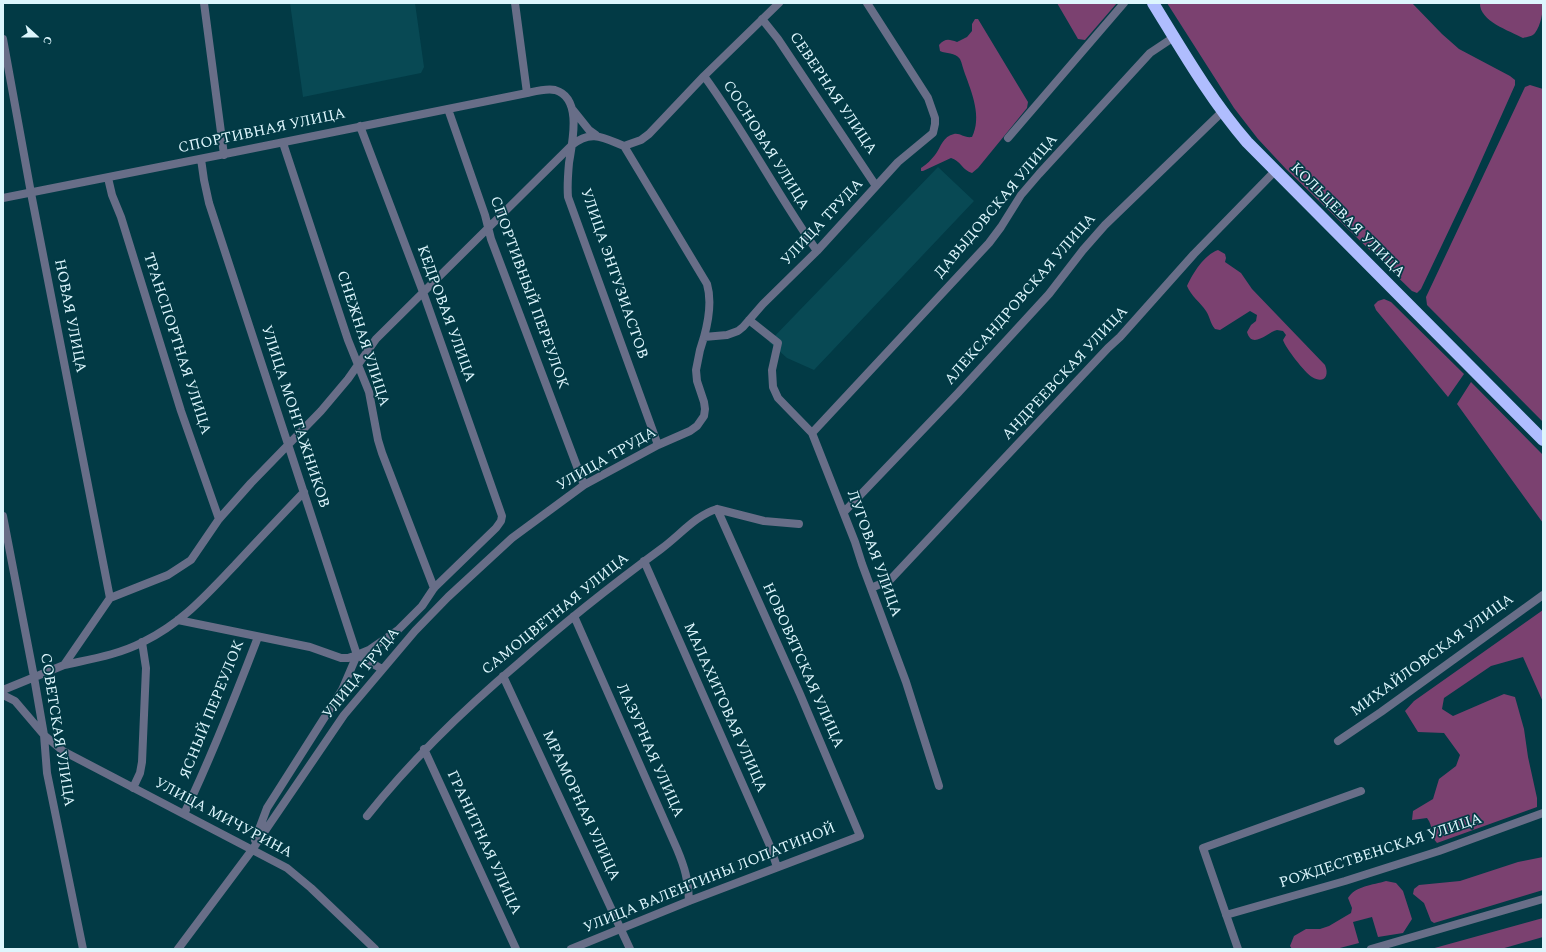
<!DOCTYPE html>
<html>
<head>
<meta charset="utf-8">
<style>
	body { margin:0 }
	#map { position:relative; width:1546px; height:952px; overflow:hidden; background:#023a45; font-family:Spectral,serif }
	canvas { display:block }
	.frame { position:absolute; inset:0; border:4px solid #ddf6fd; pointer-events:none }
	.north { position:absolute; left:16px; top:16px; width:40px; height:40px; -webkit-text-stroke:3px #023a45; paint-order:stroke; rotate:111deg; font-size:11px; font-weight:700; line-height:16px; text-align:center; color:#ddf6fd }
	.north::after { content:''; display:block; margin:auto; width:14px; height:18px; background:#ddf6fd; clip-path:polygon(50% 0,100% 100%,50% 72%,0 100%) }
</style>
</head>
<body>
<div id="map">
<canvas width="1546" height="952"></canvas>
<div class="frame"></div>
<div class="north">С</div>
</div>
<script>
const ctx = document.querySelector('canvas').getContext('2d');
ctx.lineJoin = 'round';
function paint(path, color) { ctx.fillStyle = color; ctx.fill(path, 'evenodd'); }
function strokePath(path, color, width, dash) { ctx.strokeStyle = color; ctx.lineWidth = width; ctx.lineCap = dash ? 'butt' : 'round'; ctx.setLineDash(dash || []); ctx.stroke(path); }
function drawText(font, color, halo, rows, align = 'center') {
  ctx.font = font + ' Spectral,serif'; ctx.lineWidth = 3.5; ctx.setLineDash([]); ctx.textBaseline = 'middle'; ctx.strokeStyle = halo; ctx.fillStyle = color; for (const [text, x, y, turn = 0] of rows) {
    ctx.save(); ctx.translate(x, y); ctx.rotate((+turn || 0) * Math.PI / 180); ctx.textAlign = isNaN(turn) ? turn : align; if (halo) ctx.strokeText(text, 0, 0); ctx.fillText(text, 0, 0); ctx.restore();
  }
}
const built = new Path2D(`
	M290 3H415L424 67 421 73 303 97Z
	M938 167 974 201 814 370 787 358 769 342Z`);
const forest = new Path2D(`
	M1057 3H1117L1085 40 1078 39Z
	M1167 3H1412L1442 34 1459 49 1510 76 1515 80V85L1470 186 1421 289 1417 293 1412 291 1286 169 1258 139 1234 108Z
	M1480 3H1543C1543 12 1541 25 1535 33 1533 36 1527 37 1523 38 1510 31 1479 21 1480 3Z
	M975 19H978L1028 102 1027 108 978 168 972 173C963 171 960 160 951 158L923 171H921V168C927 164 931 160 935 155 941 147 943 136 954 134 961 133 963 138 972 137 982 117 972 93 965 74 963 69 962 63 960 59 955 52 946 54 940 51L939 45C945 38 949 39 957 42L967 37 972 31V24Z
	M1530 85 1543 89V422L1427 305 1426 297 1525 87Z
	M1218 250 1225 254 1226 258 1225 262 1241 273 1252 289 1325 365C1330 377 1323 384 1312 377 1305 373 1285 347 1283 340L1286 335 1283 331C1281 331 1279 330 1277 330 1268 332 1252 350 1247 332L1251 325 1256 321 1257 315 1250 311 1220 330 1215 329C1210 323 1210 317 1206 311 1200 302 1191 296 1187 286 1193 273 1204 255 1218 250Z
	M1384 299 1391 302 1464 374 1448 397 1376 310 1374 305 1378 301Z
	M1471 382 1543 455V523L1457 404Z
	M1543 610V702L1523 657 1491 666 1444 698 1442 709 1453 716 1504 694 1515 697 1524 729 1528 757 1537 798V807L1437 843C1430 836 1434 827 1427 818L1412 820 1413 811 1433 799 1439 779 1456 766 1460 755 1444 733 1418 732 1405 711 1414 701Z
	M1543 857V890L1434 923 1431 921 1424 903 1413 894 1414 889 1419 885 1460 881 1518 862Z
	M1386 881 1396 883 1403 891 1412 919 1403 933 1378 937 1372 917 1353 922 1359 943 1336 949H1292L1290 946 1294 936 1306 929H1320L1329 926 1351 913 1352 908 1348 898C1355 886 1373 885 1386 881Z
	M1543 918V937L1501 949H1431Z`);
const minor = new Path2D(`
	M204 3 224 155
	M515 3 527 93C536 91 547 88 555 90 583 98 572 143 569 163 568 174 567 185 568 197L658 445
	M762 19 778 39 876 186
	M3 39 31 193 110 598
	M704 76C745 132 777 194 817 251
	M448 109 485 215 491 239 584 485
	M573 110 589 130 596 135
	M1008 138 1124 3
	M283 143 348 340 369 392 378 440 382 453 434 588
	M624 146 707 284C712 301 709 319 704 337
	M201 159 204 180 209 203 357 655 382 669
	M108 178 112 195 121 217 181 411 219 519
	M3 198C178 164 352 128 527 93
	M749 320 778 343 772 370 773 387 778 398 812 433 855 542 862 564 906 682 939 786
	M812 433 989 243 1001 227 1021 195 1039 174 1150 53 1174 37
	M844 512 958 393 1049 294 1083 250 1105 225 1223 111
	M3 516 34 677 44 735 47 773 83 949
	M644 561 770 846 777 867
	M871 588 890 580 1108 348 1120 337 1194 254 1275 171
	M574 616 677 849C685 868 688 879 689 901
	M178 620 310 647 341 658H348L357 655
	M64 665C91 659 118 655 143 642 183 622 205 596 235 565 258 540 281 516 304 492
	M503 676 630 949
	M3 690 64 665 110 598 168 575 191 560 219 519 251 483 321 411 348 379 376 339 572 145C591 129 604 138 624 146L641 140 649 134 704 76 779 3
	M3 695 15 701 44 735 63 751 287 868 311 888 375 949
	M1338 741 1381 712 1543 595
	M424 749 516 949
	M133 788 140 773 142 762 146 668 142 642
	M184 814C212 756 235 697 258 637
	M367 816C413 758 463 710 520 662 565 622 612 585 661 549 679 536 696 515 717 509L764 521 799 524
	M255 840 267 808 342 690 357 655 369 650 398 630 422 606 434 588 496 528 501 521 502 516 423 292 360 126
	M1226 915 1345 881 1439 851 1543 813
	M178 949 252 850 344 715 415 631 448 597 512 538 584 485 658 445 690 431 697 426 704 416 705 409 704 402 697 381 696 370 700 350 704 337 727 335 738 331 743 327 763 304 817 251 898 162 933 133 935 124V118L928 98 867 3
	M571 949 689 901 860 836 800 694 717 509
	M1238 949 1203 848 1361 791
	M1371 949 1543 899`);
const highway = new Path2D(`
	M1153 3C1182 50 1210 99 1247 142L1543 440`);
const streetNames = [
	["СЕВЕРНАЯ УЛИЦА",832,94,56],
	["СПОРТИВНАЯ УЛИЦА",262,132,-12],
	["СОСНОВАЯ УЛИЦА",765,146,58],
	["ДАВЫДОВСКАЯ УЛИЦА",997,207,-50],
	["КОЛЬЦЕВАЯ УЛИЦА",1347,221,45],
	["УЛИЦА ТРУДА",823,223,-47],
	["УЛИЦА ЭНТУЗИАСТОВ",613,274,71],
	["СПОРТИВНЫЙ ПЕРЕУЛОК",528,293,70],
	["АЛЕКСАНДРОВСКАЯ УЛИЦА",1021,300,-49],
	["КЕДРОВАЯ УЛИЦА",445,314,70],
	["НОВАЯ УЛИЦА",69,316,79],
	["СНЕЖНАЯ УЛИЦА",362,339,72],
	["ТРАНСПОРТНАЯ УЛИЦА",176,344,72],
	["АНДРЕЕВСКАЯ УЛИЦА",1066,374,-47],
	["УЛИЦА МОНТАЖНИКОВ",294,417,72],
	["УЛИЦА ТРУДА",607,460,-30],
	["ЛУГОВАЯ УЛИЦА",873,554,70],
	["САМОЦВЕТНАЯ УЛИЦА",556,615,-39],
	["МИХАЙЛОВСКАЯ УЛИЦА",1433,656,-36],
	["НОВОВЯТСКАЯ УЛИЦА",802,666,66],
	["УЛИЦА ТРУДА",362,674,-51],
	["МАЛАХИТОВАЯ УЛИЦА",724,708,66],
	["ЯСНЫЙ ПЕРЕУЛОК",213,710,-68],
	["СОВЕТСКАЯ УЛИЦА",56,730,81],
	["ЛАЗУРНАЯ УЛИЦА",649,751,66],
	["МРАМОРНАЯ УЛИЦА",580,806,65],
	["УЛИЦА МИЧУРИНА",223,819,28],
	["ГРАНИТНАЯ УЛИЦА",483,843,65],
	["РОЖДЕСТВЕНСКАЯ УЛИЦА",1381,852,-18],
	["УЛИЦА ВАЛЕНТИНЫ ЛОПАТИНОЙ",710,879,-22]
];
paint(built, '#084954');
paint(forest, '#7b4170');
strokePath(minor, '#686e88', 8);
strokePath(highway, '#afbdfe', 12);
drawText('15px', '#ddf6fd', '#023a45', streetNames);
</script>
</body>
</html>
